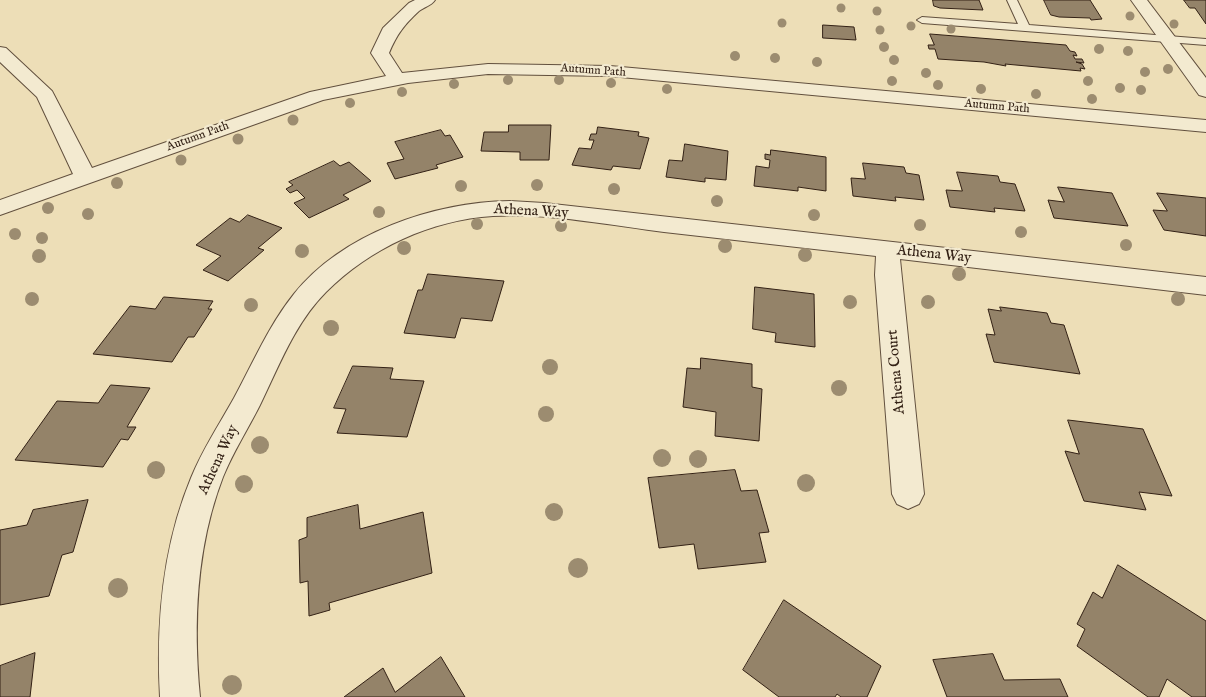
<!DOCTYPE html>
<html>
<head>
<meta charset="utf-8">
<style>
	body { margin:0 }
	canvas { display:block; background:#eddeb7 }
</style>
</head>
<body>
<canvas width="1206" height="697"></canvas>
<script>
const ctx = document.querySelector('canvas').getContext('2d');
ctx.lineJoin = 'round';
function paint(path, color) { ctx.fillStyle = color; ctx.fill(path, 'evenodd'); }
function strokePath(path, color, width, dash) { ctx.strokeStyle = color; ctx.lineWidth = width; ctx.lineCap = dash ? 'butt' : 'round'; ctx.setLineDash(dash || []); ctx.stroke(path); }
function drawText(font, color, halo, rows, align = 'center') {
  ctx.font = font + ' "IM FELL English",serif'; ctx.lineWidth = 4.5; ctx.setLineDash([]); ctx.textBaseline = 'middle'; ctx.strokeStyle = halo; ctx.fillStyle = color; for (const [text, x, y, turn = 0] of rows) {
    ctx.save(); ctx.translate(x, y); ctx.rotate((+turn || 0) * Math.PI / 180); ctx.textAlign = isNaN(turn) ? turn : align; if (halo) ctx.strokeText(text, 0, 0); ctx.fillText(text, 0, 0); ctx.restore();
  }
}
const building = new Path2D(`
	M933 0H979L983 10 940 8 934 6Z
	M1044 0H1090L1102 19 1091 20 1090 18 1059 17 1051 15Z
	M1184 0H1206V24L1195 8H1190Z
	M823 25 854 27 856 40 823 38Z
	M930 34 1066 45 1070 51 1075 52 1077 56 1073 55 1075 59H1082L1084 63 1076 62 1082 64 1085 69 1080 68 1081 71 1005 64 1006 66 984 62 938 59 935 49H929L928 45H934Z
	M509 125H551L549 160H520V152L481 151 484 132H508Z
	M598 127 639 132 638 136 649 138 640 169 613 166 611 170 572 165 579 148 591 149 594 140H589L591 134H596Z
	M441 130 445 136 450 135 463 157 436 165 438 168 395 179 387 163 404 159 395 142Z
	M685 144 728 151 726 180 705 178V182L666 177 669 160 682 161Z
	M771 150 826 157V191L798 187V191L754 186 756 166 769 168 770 160 765 159V154L770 155Z
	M334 161 340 166 349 162 371 181 343 195 349 199 309 218 294 203 305 198 297 190 290 193 286 189 293 185 289 182Z
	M863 163 904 167 906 173 919 175 924 200 895 197 896 201 853 196 851 178 865 179Z
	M957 172 998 176 1000 182 1015 184 1025 211 994 208 995 212 950 207 946 190 962 191Z
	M1058 187 1112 193 1128 226 1054 218 1048 200 1064 202Z
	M1157 193 1206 198V236L1164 230 1153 210 1167 211Z
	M248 215 282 228 258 248 264 250 228 281 203 270 221 256 196 245 230 218 239 222Z
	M428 274 504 281 492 321 461 318 455 338 404 333 418 290H422Z
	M755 287 814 294 815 347 775 342 776 333 753 329Z
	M164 297 213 301 208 309H212L194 337H188L172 362 93 354 130 306 155 309Z
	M1000 307 1047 313 1051 323 1064 325 1080 374 994 362 986 334 995 335 988 309 1001 311Z
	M701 358 752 364V387L762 389 759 441 715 436 716 412 683 407 687 368 700 369Z
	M353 366 393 368 390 379 424 381 407 437 337 433 346 409 334 408Z
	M111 385 150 388 127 427H136L128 440 121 439 103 467 15 460 57 401 98 403Z
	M1068 420 1143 429 1172 496 1139 492 1146 510 1084 501 1065 451 1079 454Z
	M735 470 741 491 757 490 769 532 759 533 766 562 698 569 694 544 659 548 648 478Z
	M88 500 73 552 62 555 49 596 0 605V530L27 525 33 510Z
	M358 505 360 529 423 512 432 573 329 603 330 610 309 616 308 581 300 583 299 540 307 537V518Z
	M1118 565 1206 621V697H1192L1167 679 1159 697H1148L1077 646 1085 629 1077 624 1093 592 1102 598Z
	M784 600 881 666 867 697H841L837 694 835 697H779L743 670Z
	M35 653 30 697H0V666Z
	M993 654 1004 680 1060 679 1068 697H947L933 660Z
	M441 657 465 697H344L383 668 395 692Z`);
const lane = new Path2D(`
	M1007 0H1017L1029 25 1206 39V45L922 23 917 20 922 17 1018 24Z`);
const street = new Path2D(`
	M415 0H435C431 6 424 7 419 11 404 25 397 34 389 53L402 73 488 64 610 66 1206 120V132L610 76 488 74 408 83 323 100 0 215V200L73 174 37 97 0 62V47L6 48 52 91 92 168 310 92 386 76 371 53 383 28 409 3Z
	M1131 0H1147L1206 78V97L1199 95Z
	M510 201 544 203 1206 277V295L900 259 924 494 919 504 908 509 897 504 892 494 875 275 876 256C805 248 735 240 664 232 608 225 550 213 493 216 431 220 370 248 326 292 295 323 279 366 260 405 248 429 233 452 223 477 196 547 193 623 200 697H160C156 623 162 548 191 478 202 450 219 425 234 398 253 363 269 325 294 294 343 233 434 202 510 201Z`);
const trees = [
	[841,8,4.5],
	[877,11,4.5],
	[1130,16,4.5],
	[782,23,4.5],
	[1174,24,4.5],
	[911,26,4.5],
	[951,29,4.5],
	[880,30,4.5],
	[884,47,5],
	[1099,49,5],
	[1128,51,5],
	[735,56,5],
	[775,58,5],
	[894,60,5],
	[817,62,5],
	[1168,69,5],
	[1145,72,5],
	[926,73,5],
	[508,80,5],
	[559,80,5],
	[892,81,5],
	[1088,81,5],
	[611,83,5],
	[454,84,5],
	[938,85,5],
	[1120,88,5],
	[667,89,5],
	[981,89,5],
	[1141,90,5],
	[402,92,5],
	[1036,94,5],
	[1092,99,5],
	[350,103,5],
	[293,120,5.5],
	[238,139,5.5],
	[181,160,5.5],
	[117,183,6],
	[537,185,6],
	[461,186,6],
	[614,189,6],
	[717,201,6],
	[48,208,6],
	[379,212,6],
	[88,214,6],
	[814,215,6],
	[477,224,6],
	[920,225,6],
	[561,226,6],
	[1021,232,6],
	[15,234,6],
	[42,238,6],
	[1126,245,6],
	[725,246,7],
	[404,248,7],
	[302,251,7],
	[805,255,7],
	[39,256,7],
	[959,274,7],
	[32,299,7],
	[1178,299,7],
	[850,302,7],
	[928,302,7],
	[251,305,7],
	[331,328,8],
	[550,367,8],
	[839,388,8],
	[546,414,8],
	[260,445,9],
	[662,458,9],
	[698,459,9],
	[156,470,9],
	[806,483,9],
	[244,484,9],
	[554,512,9],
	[578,568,10],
	[118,588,10],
	[232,685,10]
];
const farStreetnames = [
	["Autumn Path",593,71,4],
	["Autumn Path",997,107,5],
	["Autumn Path",198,137,-20]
];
const streetNames = [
	["Athena Way",531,212,3],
	["Athena Way",934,255,6],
	["Athena Court",897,372,-95],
	["Athena Way",219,460,-65]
];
paint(building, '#948369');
strokePath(building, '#332115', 1);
strokePath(lane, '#62503e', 2);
strokePath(street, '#62503e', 2);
paint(lane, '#f3ead0');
paint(street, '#f3ead0');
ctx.fillStyle = '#9c8c70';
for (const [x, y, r] of trees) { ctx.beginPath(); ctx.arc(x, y, r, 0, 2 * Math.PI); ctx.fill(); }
drawText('12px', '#332115', '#f3ead0', farStreetnames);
drawText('15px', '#332115', '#f3ead0', streetNames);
</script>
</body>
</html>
